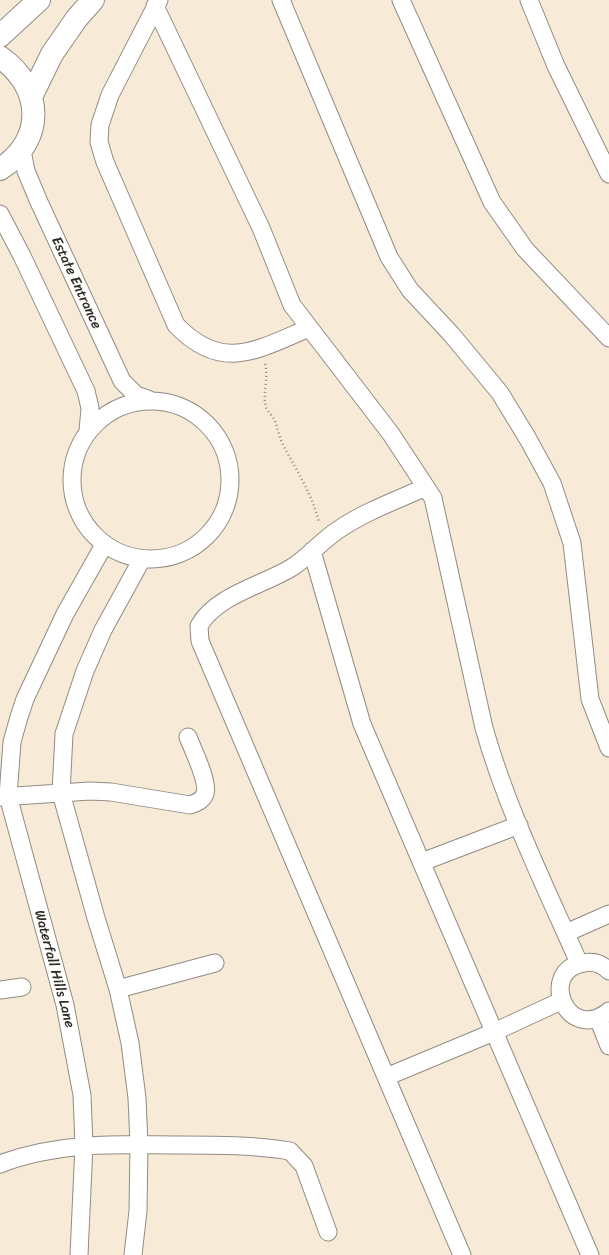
<!DOCTYPE html>
<html>
<head>
<meta charset="utf-8">
<style>
	body { margin:0 }
	canvas { display:block; background:#f7ebd8 }
</style>
</head>
<body>
<canvas width="609" height="1255"></canvas>
<script>
const ctx = document.querySelector('canvas').getContext('2d');
ctx.lineJoin = 'round';
function strokePath(path, color, width, dash) { ctx.strokeStyle = color; ctx.lineWidth = width; ctx.lineCap = dash ? 'butt' : 'round'; ctx.setLineDash(dash || []); ctx.stroke(path); }
function drawText(font, color, halo, rows, align = 'center') {
  ctx.font = font + ' Sriracha,sans-serif'; ctx.lineWidth = 3; ctx.setLineDash([]); ctx.textBaseline = 'middle'; ctx.strokeStyle = halo; ctx.fillStyle = color; for (const [text, x, y, turn = 0] of rows) {
    ctx.save(); ctx.translate(x, y); ctx.rotate((+turn || 0) * Math.PI / 180); ctx.textAlign = isNaN(turn) ? turn : align; if (halo) ctx.strokeText(text, 0, 0); ctx.fillText(text, 0, 0); ctx.restore();
  }
}
const path = new Path2D(`
	M265 364C269 378 262 393 266 407 267 411 272 415 274 419 278 428 279 437 283 445 297 471 312 494 319 522`);
const street = new Path2D(`
	M159 0 110 95 100 125 99 142 105 162 176 325C222 373 257 350 309 328
	M281 0 389 257 410 290 452 335 500 393 528 439 552 483 572 543 590 699 609 748
	M401 0 492 202 525 249 609 338
	M529 0 556 66 609 174
	M155 6 261 228 292 305 391 434 433 498 484 728C507 809 545 886 579 963
	M22 151 26 171 39 202 122 381 136 395 150 400
	M0 214 22 256 86 391 90 408 88 431
	M72 480a79 79 0 1 1 158 0a79 79 0 1 1-158 0Z
	M426 487C397 500 364 512 338 530 321 541 308 558 291 568 263 585 215 596 199 626L200 641 462 1255
	M312 551 362 724 590 1255
	M0 797 90 791 111 792 190 805C196 803 202 801 205 794 209 782 193 750 188 737
	M422 862 519 825
	M566 933 609 914
	M609 971C602 964 593 961 584 963 537 970 567 1045 609 1011
	M118 989 215 963
	M0 990 22 987
	M598 1018 609 1046
	M386 1077 494 1032 561 1001
	M0 1164C58 1142 119 1144 180 1145 217 1145 254 1145 290 1151L304 1166 328 1232
	M79 1255 84 1145 82 1095 65 1005 8 796 12 742 19 717 25 699 65 614 104 545
	M133 1255 138 1211 139 1144 137 1098 130 1043 118 989 96 918 61 793 64 734 85 671 103 630 142 559`);
const secondary = new Path2D(`
	M0 36 39 0
	M0 57C43 87 46 140 0 169
	M31 97 52 54 77 18 93 0`);
const streetNames = [
	["Estate Entrance",76,283,65],
	["Waterfall Hills Lane",54,969,75]
];
strokePath(street, '#918b82', 19);
strokePath(secondary, '#918b82', 24);
strokePath(path, '#918b82', 2.5, [1, 3]);
strokePath(street, '#fff', 17);
strokePath(secondary, '#fff', 22);
drawText('14px', '#2b2b2b', '#fdfcf7', streetNames);
</script>
</body>
</html>
